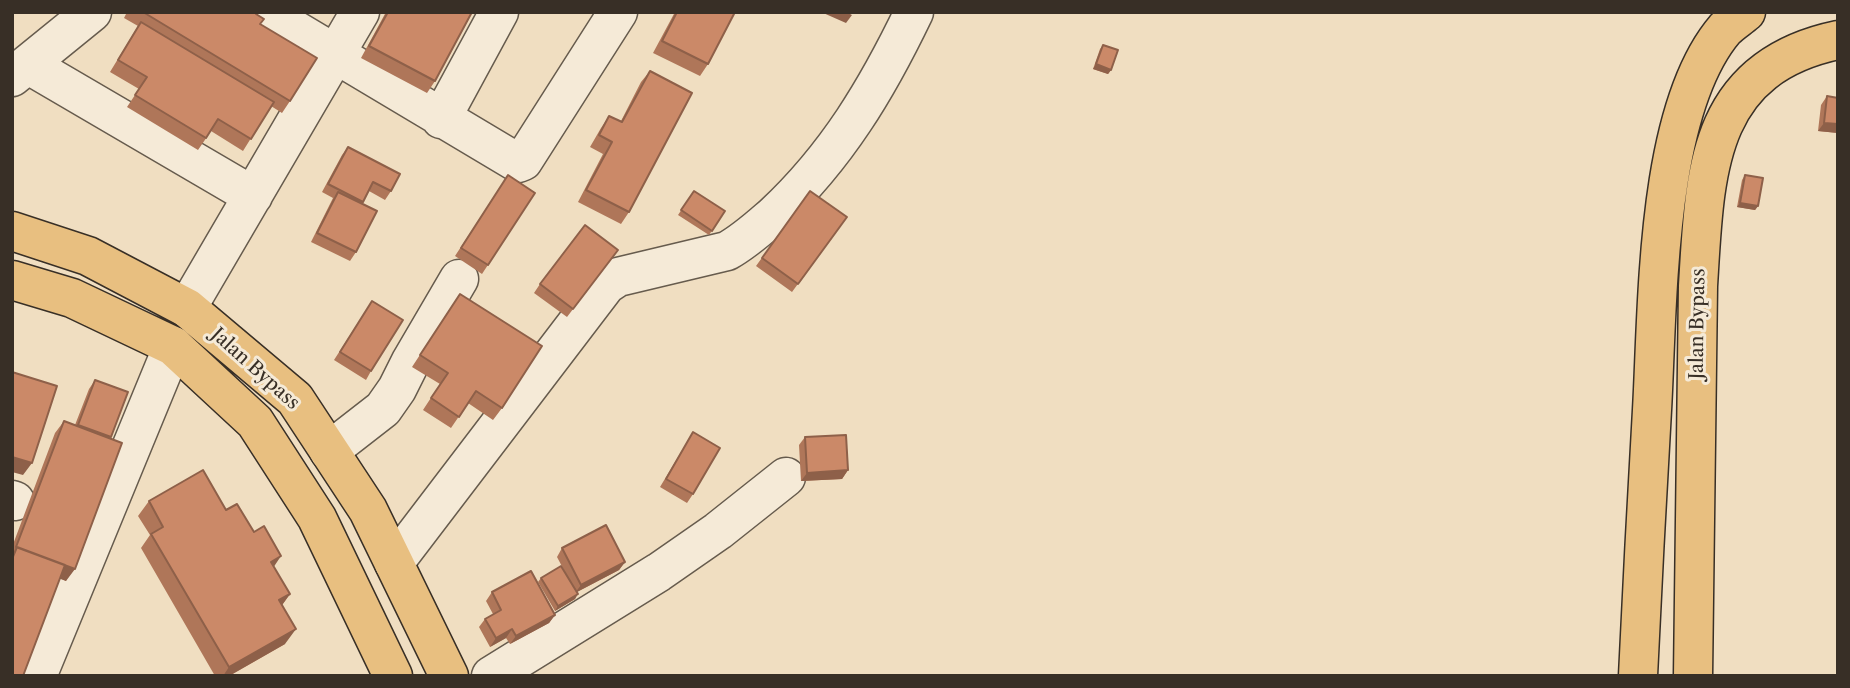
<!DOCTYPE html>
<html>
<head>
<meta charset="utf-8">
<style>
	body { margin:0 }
	#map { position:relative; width:1850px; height:688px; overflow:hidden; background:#f0dec1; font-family:"Libre Caslon Text",serif }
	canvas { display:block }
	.frame { position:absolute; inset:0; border:14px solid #382f26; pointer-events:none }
</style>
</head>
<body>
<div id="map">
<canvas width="1850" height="688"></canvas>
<div class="frame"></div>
</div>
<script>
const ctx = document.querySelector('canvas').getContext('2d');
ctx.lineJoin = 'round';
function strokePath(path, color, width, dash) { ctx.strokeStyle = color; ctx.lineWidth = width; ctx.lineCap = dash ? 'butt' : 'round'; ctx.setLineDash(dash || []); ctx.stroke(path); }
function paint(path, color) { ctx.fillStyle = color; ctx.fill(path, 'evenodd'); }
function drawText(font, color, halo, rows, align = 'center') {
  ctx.font = font + ' "Libre Caslon Text",serif'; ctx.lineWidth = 6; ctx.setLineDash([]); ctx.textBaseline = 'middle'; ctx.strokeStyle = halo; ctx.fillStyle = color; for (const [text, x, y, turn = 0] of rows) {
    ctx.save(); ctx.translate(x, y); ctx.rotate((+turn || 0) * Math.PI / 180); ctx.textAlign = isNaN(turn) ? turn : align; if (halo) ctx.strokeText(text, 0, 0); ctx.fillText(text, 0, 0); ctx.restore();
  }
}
const minor = new Path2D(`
	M265 12 518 163 523 161 618 12
	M29 65 253 196
	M12 77 92 12
	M441 119 499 12
	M187 308 360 12
	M329 451 383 409 397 389 411 361 459 279
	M12 500 15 501
	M394 563 606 285 618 277 727 251C745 241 759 228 774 215 837 156 877 89 914 12
	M38 674 173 346
	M491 676 659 572 718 531 786 477`);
const highway = new Path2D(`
	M12 231 88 256 187 308 295 399 368 510 449 676
	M12 280 72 298 173 346 255 422 317 518 393 676
	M1638 676C1642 587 1647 499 1652 410 1658 305 1655 111 1725 29 1731 23 1739 18 1746 12
	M1693 676 1698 286C1705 173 1705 68 1838 40`);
const wall = new Path2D(`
	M127 12H257L256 14 290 101 282 113 271 106 243 151 211 131 198 150 127 107 139 89 110 72 138 26 124 18Z
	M386 12H472L435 81 427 93 361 58Z
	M675 12H735L708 64 700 76 653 53Z
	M1103 45 1111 70 1108 74 1093 69 1100 49Z
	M650 71 629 212 621 224 578 202 603 154 590 147 601 128 609 116 621 121 641 82Z
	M1827 96 1838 133 1818 131 1821 105Z
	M348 147 391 191 385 200 369 191 362 204 356 252 350 261 311 242 333 198 322 192 342 155Z
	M508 175 535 193 482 274 455 256Z
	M1745 175 1758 206 1755 210 1737 207 1742 180Z
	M694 191 725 211 709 235 678 215Z
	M810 191 847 217 792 292 756 266Z
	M618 250 567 317 534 293 540 284Z
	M372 301 371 371 366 380 334 360Z
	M452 306 502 408 493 420 468 403 451 428 423 410 440 384 412 367Z
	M95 380 110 438 66 581 60 578 12 676V547L55 433 64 421 75 425 89 389Z
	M693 432V494L687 503 660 487Z
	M805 437 848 470 842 479 801 481 799 445Z
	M149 501 226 510 274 567 290 594 282 605 285 644 229 676H215L141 548 150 535 138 516Z
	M562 548 625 562 619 570 577 592 575 599 555 611 538 582 541 578 566 574 557 557Z
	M492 592 555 615 549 623 510 644 506 638 490 647 479 627 485 619 493 614 486 601Z`);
const shadedWall = new Path2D(`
	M821 12H846L852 15 846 23Z
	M1096 64 1111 70 1108 74 1093 69Z
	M1824 123 1838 124V133L1818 131Z
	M1740 203 1758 206 1755 210 1737 207Z
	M12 457 32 463 23 475 12 472Z
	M848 470 842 479 801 481 807 473Z
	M17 548 75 569 66 581 12 561Z
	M281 556 271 571V562Z
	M625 562 619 570 575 593 581 585Z
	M290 594 280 608 279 600Z
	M578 594 575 599 555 611 558 606Z
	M555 615 549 623 510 644 516 636Z
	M296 629 285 644 229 676H223L229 667Z
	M512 629 506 638 490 647 496 638Z`);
const building = new Path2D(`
	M143 12H257L256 14 264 19 260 24 317 58 290 101Z
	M388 12H472L435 81 369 46Z
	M677 12H735L708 64 662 41Z
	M141 22 274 102 251 139 218 119 206 138 135 95 147 77 118 60Z
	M1103 45 1118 50 1111 70 1096 64Z
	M650 71 692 93 629 212 586 190 612 142 599 135 609 116 622 122Z
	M1827 96 1838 98V124L1824 123Z
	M348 147 400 174 391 191 373 182 363 202 328 184Z
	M508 175 535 193 488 265 461 248Z
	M1745 175 1763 178 1758 206 1740 203Z
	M694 191 725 211 712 231 681 210Z
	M810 191 847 217 798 284 762 258Z
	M338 192 377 211 356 252 317 233Z
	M585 225 618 250 573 309 540 284Z
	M460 294 542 346 502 408 476 391 459 417 431 398 448 373 420 355Z
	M372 301 403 320 371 371 340 352Z
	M12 372 57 386 32 463 12 457Z
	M95 380 128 392 111 437 78 425Z
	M64 421 122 443 75 569 16 547Z
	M693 432 720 448 693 494 666 479Z
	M846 435 848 470 807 473 805 437Z
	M203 470 226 510 237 504 254 532 264 526 281 556 271 562 290 594 279 600 296 629 229 667 151 534 163 527 149 501Z
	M606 525 625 562 581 585 562 548Z
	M17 547 65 565 23 676H12V559Z
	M561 566 578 594 558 606 541 578Z
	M531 571 555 615 516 636 512 629 496 638 485 619 501 610 492 592Z`);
const streetNames = [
	["Jalan Bypass",1698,324,-89],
	["Jalan Bypass",255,369,42]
];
strokePath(minor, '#665b4d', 41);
strokePath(highway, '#382f26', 41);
strokePath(minor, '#f5ead7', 38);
strokePath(highway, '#e8bf80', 38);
paint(wall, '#af7659');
paint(shadedWall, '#8e6049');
paint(building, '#cb8968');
strokePath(building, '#8e6049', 2);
drawText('19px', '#382f26', '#f5ead7', streetNames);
</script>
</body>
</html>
